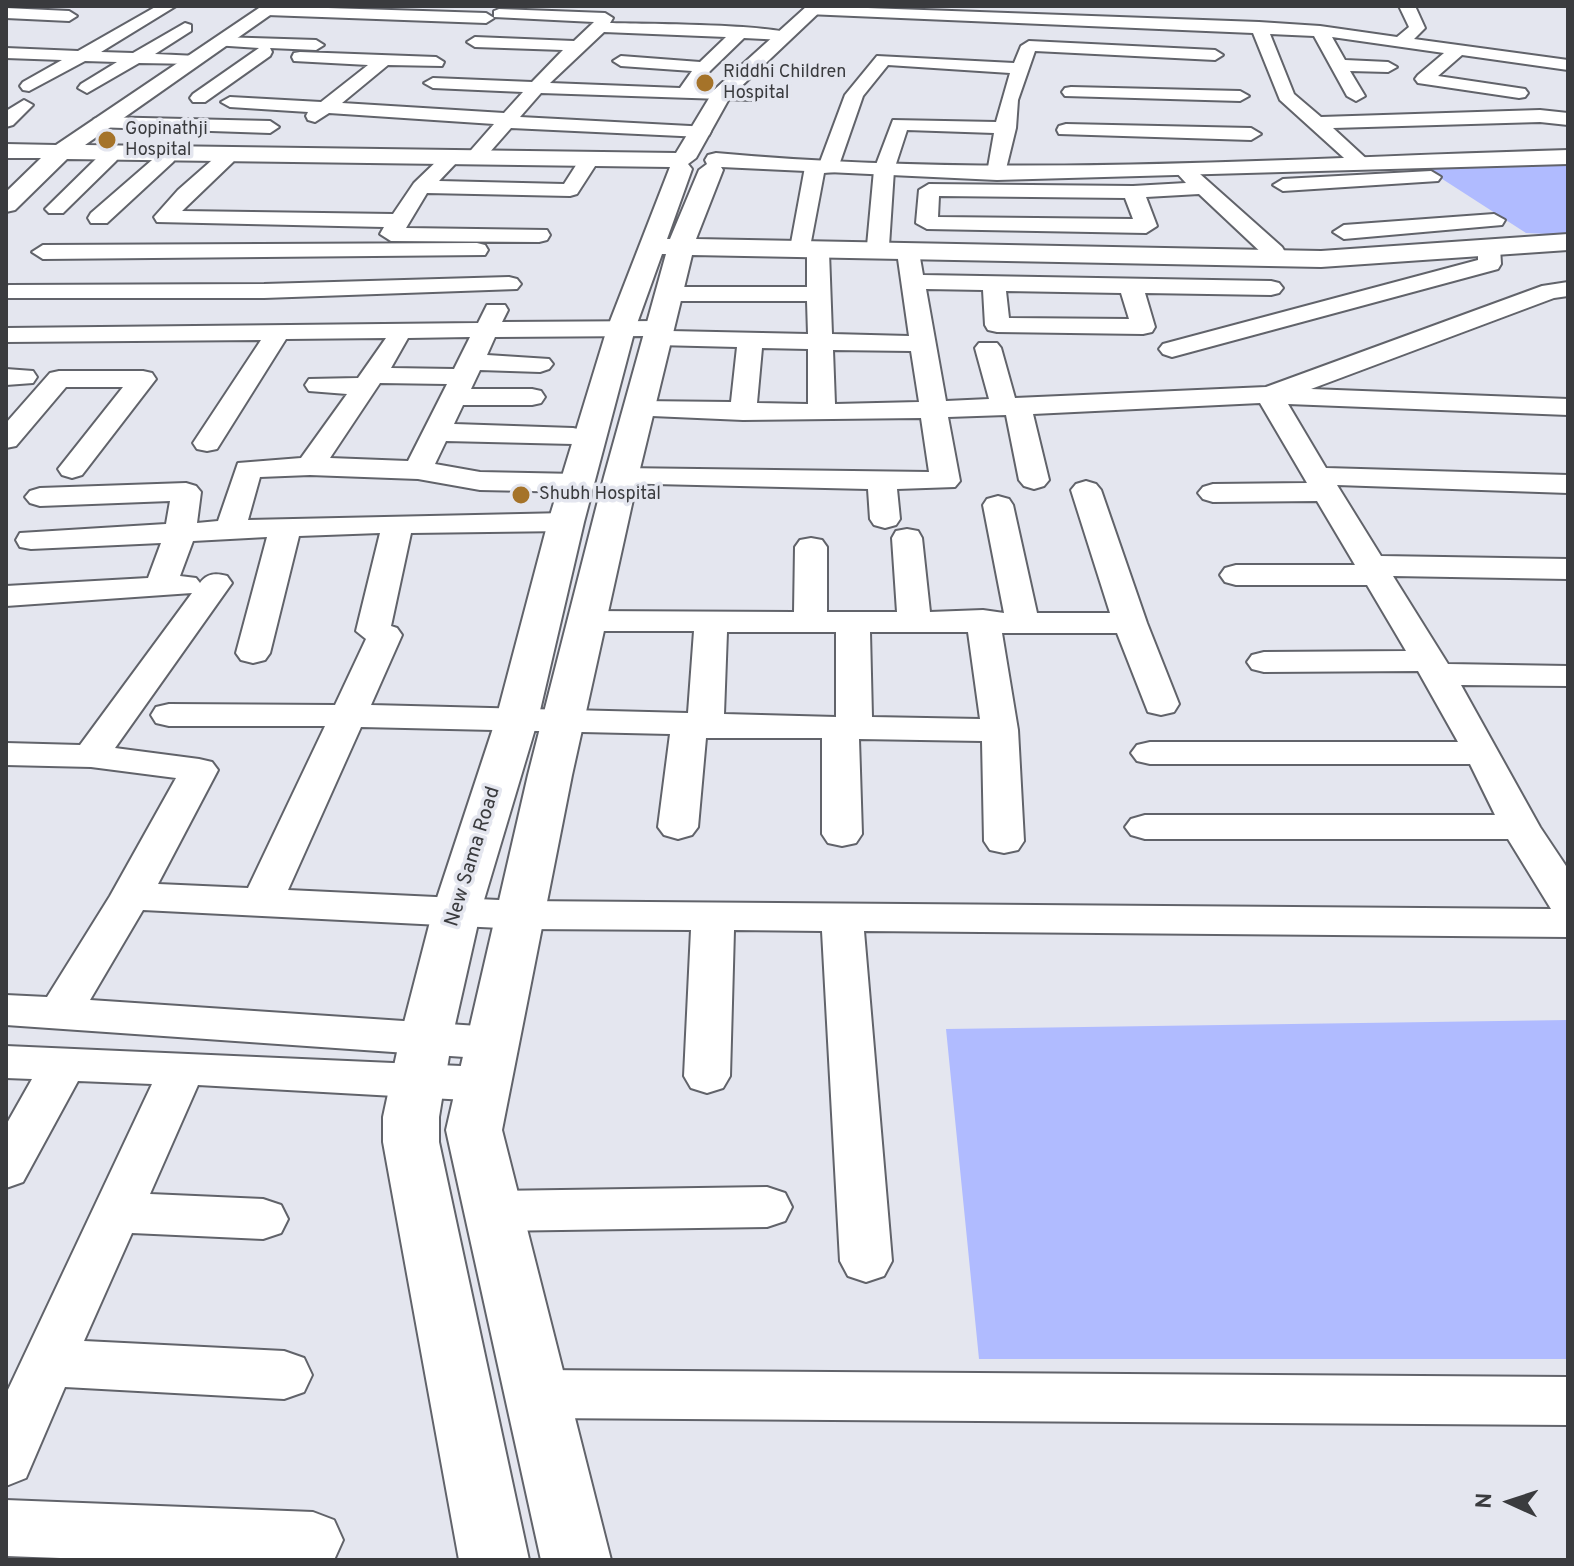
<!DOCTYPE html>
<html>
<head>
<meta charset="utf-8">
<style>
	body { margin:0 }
	#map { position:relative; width:1574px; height:1566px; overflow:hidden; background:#e4e6ef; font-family:Overpass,sans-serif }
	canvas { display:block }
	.frame { position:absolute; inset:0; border:8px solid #3a3b3e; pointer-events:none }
	.north { position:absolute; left:1470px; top:1462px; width:80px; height:80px; -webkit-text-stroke:6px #e4e6ef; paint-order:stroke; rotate:273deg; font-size:22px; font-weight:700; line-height:32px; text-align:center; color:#3a3b3e }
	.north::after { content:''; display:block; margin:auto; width:28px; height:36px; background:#3a3b3e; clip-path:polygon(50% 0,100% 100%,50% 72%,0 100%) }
</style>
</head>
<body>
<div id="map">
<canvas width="1574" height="1566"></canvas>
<div class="frame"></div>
<div class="north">N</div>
</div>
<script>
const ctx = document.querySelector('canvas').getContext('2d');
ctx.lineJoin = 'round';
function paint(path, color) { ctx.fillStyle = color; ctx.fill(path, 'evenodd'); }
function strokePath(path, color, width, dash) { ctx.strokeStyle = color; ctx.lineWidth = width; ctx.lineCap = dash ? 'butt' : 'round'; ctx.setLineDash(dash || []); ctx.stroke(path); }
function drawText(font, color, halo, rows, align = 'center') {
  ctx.font = font + ' Overpass,sans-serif'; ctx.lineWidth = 7; ctx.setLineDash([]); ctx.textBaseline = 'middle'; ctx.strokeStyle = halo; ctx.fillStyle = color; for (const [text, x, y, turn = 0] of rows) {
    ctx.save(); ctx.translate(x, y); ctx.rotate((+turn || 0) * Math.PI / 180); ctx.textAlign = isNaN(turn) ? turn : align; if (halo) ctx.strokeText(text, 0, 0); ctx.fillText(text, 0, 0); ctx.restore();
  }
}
const green = new Path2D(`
	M1568 159V235L1526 233 1419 164Z
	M1568 1020V1359H979L946 1029Z`);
const street = new Path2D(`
	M157 6H176L101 52 133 53 185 23 191 25V31L155 54 197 56 199 60 197 64 139 63 87 93 78 88 81 84 117 62 85 61 29 91 23 90 20 86 23 82 62 60 6 58V48L78 51Z
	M265 6 486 13 494 18 486 23 267 15 259 10Z
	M812 6 1259 22 1320 26 1397 37 1409 27 1399 6H1415L1425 28 1414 39 1568 60V70L1462 55 1438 76 1525 89 1528 93 1525 97 1519 98 1418 83 1415 79 1418 75 1444 53 1332 37 1345 60 1388 62 1397 67 1388 72 1350 71 1365 96 1356 101 1347 96 1314 36 1270 34 1294 94 1321 117 1540 110 1568 113V125L1540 122 1333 128 1371 163 1361 169 1354 167 1280 100 1253 33 807 14 804 11Z
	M6 8 69 11 77 16 69 21 6 18Z
	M499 9 605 13 613 18 610 23C637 24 780 24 792 35L784 40 744 38 710 71 697 89 746 91 752 92 755 96 752 100 541 93 520 117 709 127 711 131 709 135 702 137 511 128 482 161 475 163 465 157 494 124 329 113 315 122 308 120 306 116 308 112 230 107 221 102 230 97 321 102 368 65 294 61 292 57 294 53 300 52 436 57 444 62 442 66 388 65 342 103 504 113 523 92 433 88 424 83 433 78 532 82 563 50 475 47 467 42 475 37 574 41 594 22 494 17V11ZM604 32 726 37 700 62 621 56 613 61 621 66 692 71 680 88 550 83Z
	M220 37 316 40 324 45 316 50 270 48 272 52 270 56 205 102H193L190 98 193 94 259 48 214 45V39Z
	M1029 41 1215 50 1223 55 1215 60 1035 51 1018 100 1016 128 1004 177H990L987 173 994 133 907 130 894 170 889 246 878 253 867 246 874 170 893 120 996 122 1010 73 888 65 863 96 838 168 835 172 824 173 810 247H826L829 252 832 334 909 336 897 252 908 245 919 252 923 275 1271 281 1279 283 1283 288 1279 293 1271 295 1145 293 1155 327 1152 332 1143 334 997 332 988 330 985 325 983 290 926 289 946 401 989 399 975 348 979 343H997L1001 348 1015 398 1266 387 1542 286 1568 282V296L1554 298 1311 389 1568 399V415L1288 404 1326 468 1568 475V493L1337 485 1381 556 1568 559V579L1393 576 1448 664 1568 666V686L1461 685 1540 827 1568 869V937L864 931 892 1261 884 1276 866 1282 848 1276 840 1261 822 931 734 930 730 1076 723 1088 707 1093 691 1088 684 1076 691 930 520 929 143 910 90 1000 493 1027 509 1032 516 1043 509 1054 493 1059 6 1025V995L47 997 110 896 176 778 91 767 6 765V743L80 745 192 593 6 606V586L148 578 161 543 31 549 20 547 16 540 20 533 166 524 170 501 40 506 30 503 25 497 30 491 40 488 186 483 196 486 201 492 197 523 218 521 238 463 301 458 347 394 309 391 305 385 309 379 358 378 386 338 286 339 217 449 207 451 197 449 193 443 261 340 6 342V328L478 323 487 305H505L508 310 502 322 660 321 669 323 672 328 670 331 808 334 807 301H668L660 299 656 294 660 289 668 287H807V252L810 248H794L791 243 805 167 808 163 820 162 845 95 877 56 1014 63 1021 46ZM1006 291 1121 293 1129 319 1009 318ZM646 336 648 343 657 345 737 347 731 402 639 401 629 403 625 409 629 415 743 420 921 418 929 472 621 468 611 471 606 477 611 483 868 489 870 519 874 525 885 528 896 525 900 519 897 489 955 487 960 481 948 417 1006 415 1019 480 1024 486 1034 489 1044 486 1049 480 1033 414 1260 403 1307 483 1213 484 1203 487 1198 493 1203 499 1213 502 1317 501 1355 565H1236L1225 568 1220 575 1225 582 1236 585H1367L1406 651 1264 652 1252 655 1247 662 1252 669 1264 672 1418 671 1458 742H1150L1137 745 1131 753 1137 761 1150 764H1470L1495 815H1145L1131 819 1125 827 1131 835 1145 839H1508L1551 909 520 901 288 890 361 727 670 734 658 827 664 835 678 839 692 835 698 827 706 738H822V834L828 843 842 846 856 843 862 834 859 739 982 741 984 841 990 850 1004 853 1018 850 1024 841 1018 730 1002 633H1117L1148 712 1161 715 1174 712 1179 704 1147 623 1101 490 1096 484 1086 481 1076 484 1071 490 1110 613H1037L1013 505 1009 499 998 496 987 499 983 505 1004 613 983 610 930 612 922 538 918 531 907 529 896 531 892 538 897 612H827V547L822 540 811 538 800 540 795 547 794 612 586 611 574 614 569 621 574 628 586 631H694L688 713 371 705 402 635 397 628 391 626 411 533 566 531 577 528 581 522 577 516 566 513 248 520 260 477 310 475 418 479 480 490 577 492 587 489 592 483 587 477 577 474 480 472 435 464 446 441 573 444 583 442 587 436 583 430 573 428 454 424 463 405H532L541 403 545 397 541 391 532 389H471L480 370 540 372 549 369 553 364 549 359 487 355 495 337ZM470 337 454 369 391 368 408 338ZM762 348 808 349V404L757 403ZM833 350 911 351 919 402 835 404ZM380 383 447 384 408 461 330 458ZM380 533 356 631 366 639 335 705 169 704 156 707 151 715 156 723 169 726H325L248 888 158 884 218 770 212 762 199 759 115 748 232 583 227 576C216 573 207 573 200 583L196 578 180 576 193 541 267 537 236 653 241 660 253 663 265 660 270 653 299 536ZM727 632H836V717L724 714ZM870 632H968L980 719 872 717Z
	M1071 87 1240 91 1249 96 1240 101 1065 96 1062 92 1065 88Z
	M24 100 33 105 13 125 6 127V111Z
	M101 117 270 121 279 127 270 133 94 127 92 123 94 119Z
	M1066 124 1251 128 1261 134 1251 140 1059 134 1057 130 1059 126Z
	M109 151 119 157 116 161 63 213H49L45 209 49 205 102 153Z
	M166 152 176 158 173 162 107 223H91L88 218 91 213 159 154Z
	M226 152 236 158 233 162 182 211 393 214 414 183 441 157H455L458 161 439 181 564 184 580 159H594L597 163 577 194 570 196 427 193 406 228 547 230 550 235 547 240 539 242 391 241 380 234 384 227 157 222 154 217 178 190 219 154Z
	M1184 164 1191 166 1282 247 1285 252 1282 257H1266L1199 194 1146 197 1157 226 1146 233 927 229 916 223 919 190 929 184 1133 186 1186 183 1174 170ZM939 196 1125 198 1133 219 938 217Z
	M1431 171 1441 177 1438 181 1283 191 1273 185 1283 179Z
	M1494 214 1505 220 1502 225 1344 239 1333 232 1344 225Z
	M1489 240 1500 247 1501 264 1498 269 1172 357 1163 354 1159 349 1163 344 1478 260V247Z
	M477 243 485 245 488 250 485 255 43 259 32 252 43 245Z
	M509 277 517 279 521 284 517 289 264 298H6V286L9 285 264 284Z
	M6 369 33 371 37 377 33 383 6 385Z
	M59 371H143L152 373 156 379 82 475 72 478 62 475 58 469 123 387H66L16 446 6 448V423L50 373Z
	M6 1046 484 1067 501 1072 507 1084 501 1096 484 1101 198 1085 150 1194 263 1199 281 1205 288 1219 281 1233 263 1239 132 1233 84 1341 284 1351 304 1358 312 1375 304 1392 284 1399 65 1387 26 1478 6 1486V1394L152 1084 78 1081 23 1182 6 1188V1125L32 1079 6 1078Z
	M767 1187 785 1193 792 1207 785 1221 767 1227 493 1231 475 1225 468 1211 475 1197 493 1191Z
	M537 1370 1568 1377V1425L537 1418 517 1411 509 1394 517 1377Z
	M6 1500 313 1512 334 1520 343 1540 334 1560H114L6 1556Z`);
const secondary = new Path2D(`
	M262 6H283L85 145 676 153 714 90 807 6H826L730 97 696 158 688 164 692 169 667 239H670L699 170 707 164 705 160 708 155 716 153C999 179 1285 158 1568 150V164L997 180 721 167 723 170 696 239 1321 251 1568 234V250L1321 267 692 255 638 477 572 775 502 1130 611 1560H541L446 1130 528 775 604 477 666 254H662L635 329 584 522 538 719 481 910 452 1038 439 1117V1142L529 1560H459L383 1142V1117L400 1038 433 910 496 719 548 522 607 329 670 167 67 159 15 210 6 212V192L41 158H6V144L56 145Z`);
const markers = [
	[705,83,10,"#a57329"],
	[107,140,10,"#a57329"],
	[521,495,10,"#a57329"]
];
const farPoinames = [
	["Riddhi Children",723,73],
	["Hospital",723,94],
	["Gopinathji",125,130],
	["Hospital",125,151],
	["Shubh Hospital",539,495]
];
const streetNames = [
	["New Sama Road",474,857,-73]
];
paint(green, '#b0bbff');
strokePath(street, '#61636a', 4);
strokePath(secondary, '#61636a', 4);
paint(street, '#fff');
paint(secondary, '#fff');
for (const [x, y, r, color] of markers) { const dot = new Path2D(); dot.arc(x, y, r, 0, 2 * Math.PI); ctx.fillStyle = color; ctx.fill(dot); strokePath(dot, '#e4e6ef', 3); }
drawText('18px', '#3a3b3e', '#e4e6ef', farPoinames, 'left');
drawText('20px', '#3a3b3e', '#e4e6ef', streetNames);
</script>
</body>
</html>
